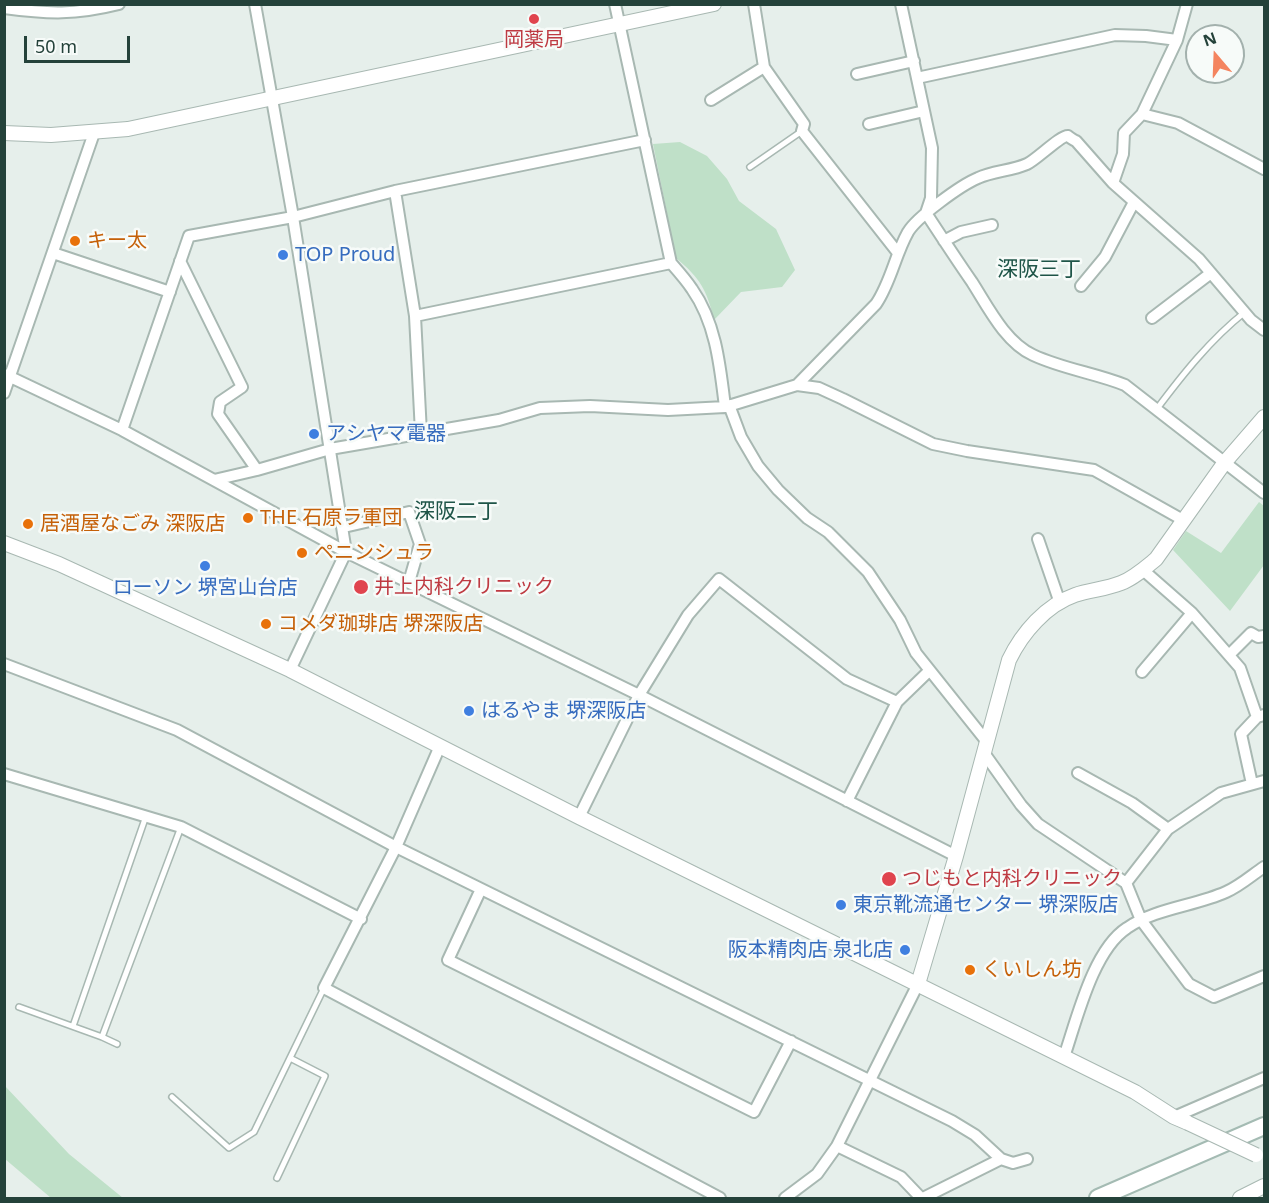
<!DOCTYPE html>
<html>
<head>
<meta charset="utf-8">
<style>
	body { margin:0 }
	#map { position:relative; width:1269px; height:1203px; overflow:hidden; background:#e6efeb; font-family:"Noto Sans",sans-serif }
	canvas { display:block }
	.frame { position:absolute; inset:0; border:6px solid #24423a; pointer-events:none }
	.north { position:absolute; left:1185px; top:24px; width:60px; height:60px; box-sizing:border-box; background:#f7fbf9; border:2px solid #a3b1ad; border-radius:50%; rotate:341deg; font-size:16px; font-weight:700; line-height:24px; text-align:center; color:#24423a }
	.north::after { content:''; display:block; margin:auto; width:21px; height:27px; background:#f4845f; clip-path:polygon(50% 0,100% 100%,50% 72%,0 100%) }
	.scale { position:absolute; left:24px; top:36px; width:106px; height:27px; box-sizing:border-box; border:3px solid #24423a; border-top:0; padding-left:8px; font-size:18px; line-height:21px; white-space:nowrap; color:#24423a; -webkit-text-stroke:4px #f7fbf9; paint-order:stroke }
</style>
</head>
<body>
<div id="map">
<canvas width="1269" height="1203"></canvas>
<div class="frame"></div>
<div class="north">N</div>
<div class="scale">50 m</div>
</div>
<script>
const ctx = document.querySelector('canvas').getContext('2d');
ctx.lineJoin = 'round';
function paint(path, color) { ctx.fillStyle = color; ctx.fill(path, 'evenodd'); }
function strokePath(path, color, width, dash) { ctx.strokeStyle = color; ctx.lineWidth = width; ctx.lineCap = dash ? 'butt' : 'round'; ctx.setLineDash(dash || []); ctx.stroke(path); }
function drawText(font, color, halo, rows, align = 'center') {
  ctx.font = font + ' "Noto Sans","Noto Sans JP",sans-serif'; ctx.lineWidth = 5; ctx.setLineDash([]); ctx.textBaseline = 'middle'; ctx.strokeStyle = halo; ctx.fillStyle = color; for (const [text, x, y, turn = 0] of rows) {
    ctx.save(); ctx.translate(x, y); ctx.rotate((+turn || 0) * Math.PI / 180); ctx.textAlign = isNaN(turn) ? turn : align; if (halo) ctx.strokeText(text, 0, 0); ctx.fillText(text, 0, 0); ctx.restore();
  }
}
const green = new Path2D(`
	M680 142 707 156 727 179 739 201 776 229 795 270 782 287 741 292 714 320C707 290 700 278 676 258L653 144Z
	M1259 502 1264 506V565L1230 611 1173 550 1186 531 1221 553Z
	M5 1086 69 1154 123 1198H51L5 1159Z`);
const service = new Path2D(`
	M750 167 802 131
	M1156 410C1183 374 1210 340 1245 312
	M19 1007 102 1037 117 1044
	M73 1026 146 816
	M102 1037 181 827
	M172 1097 229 1148 254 1132 324 988
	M277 1178 325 1076 290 1058`);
const minor = new Path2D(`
	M255 4 293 217 346 552 290 670
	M754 4 764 67 804 124 802 131 898 253
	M901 4 932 148 931 198 926 213C941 236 956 259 972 282 988 307 1005 342 1033 355 1063 369 1095 373 1125 385L1264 493
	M1187 4 1177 40 1142 114 1178 123 1264 169
	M4 8C49 14 75 15 119 4
	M857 74 914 61
	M917 78 1115 35 1146 36 1177 40
	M711 100 764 67
	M1142 114 1124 133 1123 154 1113 183 1199 259 1251 320 1264 330
	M869 124 924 111
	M395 191 415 316 421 433
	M944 241 961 232 992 225
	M53 253 170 292
	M180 261 242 387 220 402 218 414 257 470
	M671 263C678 271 686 280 692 289 716 323 720 366 725 407
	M1081 286 1105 257 1134 202
	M415 316 671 263 615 4
	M1152 318 1211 273
	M4 374 122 430 346 552 639 695 956 856
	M797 385 876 304C891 282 895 255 908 232 917 217 961 185 978 178 993 171 1011 171 1027 164 1036 160 1061 135 1068 136 1069 137 1075 141 1076 141L1113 183
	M4 393 94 133
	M729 405 741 437 758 466 778 490 807 518 828 532 868 572 900 620 916 653 987 742
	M122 430 189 236 293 217 395 191 645 140
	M214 480 257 470 330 449 499 420 540 408 590 406 668 410 725 407 797 385 819 388 843 399 933 444 967 451 1094 470 1183 520
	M344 527 409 512 420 544 409 582
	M1038 539 1060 603
	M1143 570 1192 613 1240 668 1257 717
	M1229 655 1251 633 1258 637 1264 636
	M4 664 177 730 396 847 952 1121 975 1135 1001 1159
	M1142 672 1192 613
	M440 746 396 847 324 988 720 1198
	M984 753 1021 805 1038 824 1126 883
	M1078 773 1132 803 1168 829
	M4 774 181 827 361 919
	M1264 781 1221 793 1168 829 1126 883 1141 920 1189 984 1214 997 1264 976
	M1252 784 1241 734 1257 717 1264 715
	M847 801 897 702 929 671
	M579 817 639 695 688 615 719 579 847 679 897 702
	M481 889 448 960 754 1112 791 1041
	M1064 1057C1077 1019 1093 950 1127 928 1156 908 1195 906 1226 892 1240 886 1252 875 1264 867
	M1174 1117 1264 1078
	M837 1146 901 1177 921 1198
	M785 1198 817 1174 837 1146 918 984
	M923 1198 1001 1159 1013 1163 1027 1159`);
const tertiary = new Path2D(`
	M4 133 51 135 128 129 714 4
	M4 543 59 564 290 670 579 817 1135 1092 1174 1117 1188 1123
	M918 984 956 856 1009 660C1022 633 1046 605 1075 595 1090 590 1106 589 1121 583 1134 578 1145 568 1156 559L1225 462 1264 417
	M1240 1198 1264 1186`);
const secondary = new Path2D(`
	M1098 1198 1264 1126`);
const tertiaryBridge = new Path2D(`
	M1188 1123 1256 1155`);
const markers = [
	[534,19,6,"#e0444e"],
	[75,241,6,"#e8710a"],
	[283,255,6,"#3f7fe0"],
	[314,434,6,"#3f7fe0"],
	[248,518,6,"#e8710a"],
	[28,524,6,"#e8710a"],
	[302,553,6,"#e8710a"],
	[205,566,6,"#3f7fe0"],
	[361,587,8,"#e0444e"],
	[266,624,6,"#e8710a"],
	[469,711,6,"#3f7fe0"],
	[889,879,8,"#e0444e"],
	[841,905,6,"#3f7fe0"],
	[905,950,6,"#3f7fe0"],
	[970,970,6,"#e8710a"]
];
const healthNames = [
	["岡薬局",534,40,"center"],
	["井上内科クリニック",374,587],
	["つじもと内科クリニック",902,879]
];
const foodNames = [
	["キー太",87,241],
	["THE 石原ラ軍団",260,518],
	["居酒屋なごみ 深阪店",40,524],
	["ペニンシュラ",314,553],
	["コメダ珈琲店 堺深阪店",278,624],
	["くいしん坊",982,970]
];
const shopNames = [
	["TOP Proud",295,255],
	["アシヤマ電器",326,434],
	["ローソン 堺宮山台店",205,588,"center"],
	["はるやま 堺深阪店",481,711],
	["東京靴流通センター 堺深阪店",853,905],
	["阪本精肉店 泉北店",893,950,"right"]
];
const neighbourhoodNames = [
	["深阪三丁",1039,270],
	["深阪二丁",456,512]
];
paint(green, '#bfe0c8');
strokePath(service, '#a8b8b2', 8);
strokePath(minor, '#a8b8b2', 14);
strokePath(tertiary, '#a8b8b2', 16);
strokePath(secondary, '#a4bbb3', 20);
strokePath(service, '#fff', 5);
strokePath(minor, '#fff', 10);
strokePath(tertiary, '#fff', 14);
strokePath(secondary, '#fff', 16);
strokePath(tertiaryBridge, '#a8b8b2', 16, []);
strokePath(tertiaryBridge, '#fff', 14);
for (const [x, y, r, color] of markers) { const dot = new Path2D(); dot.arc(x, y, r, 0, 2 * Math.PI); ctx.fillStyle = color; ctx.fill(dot); strokePath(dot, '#f7fbf9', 2); }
drawText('20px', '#be3a42', '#f7fbf9', healthNames, 'left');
drawText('20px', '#c56008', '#f7fbf9', foodNames, 'left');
drawText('20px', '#366cbe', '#f7fbf9', shopNames, 'left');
drawText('21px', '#1f5548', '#f7fbf9', neighbourhoodNames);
</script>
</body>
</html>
